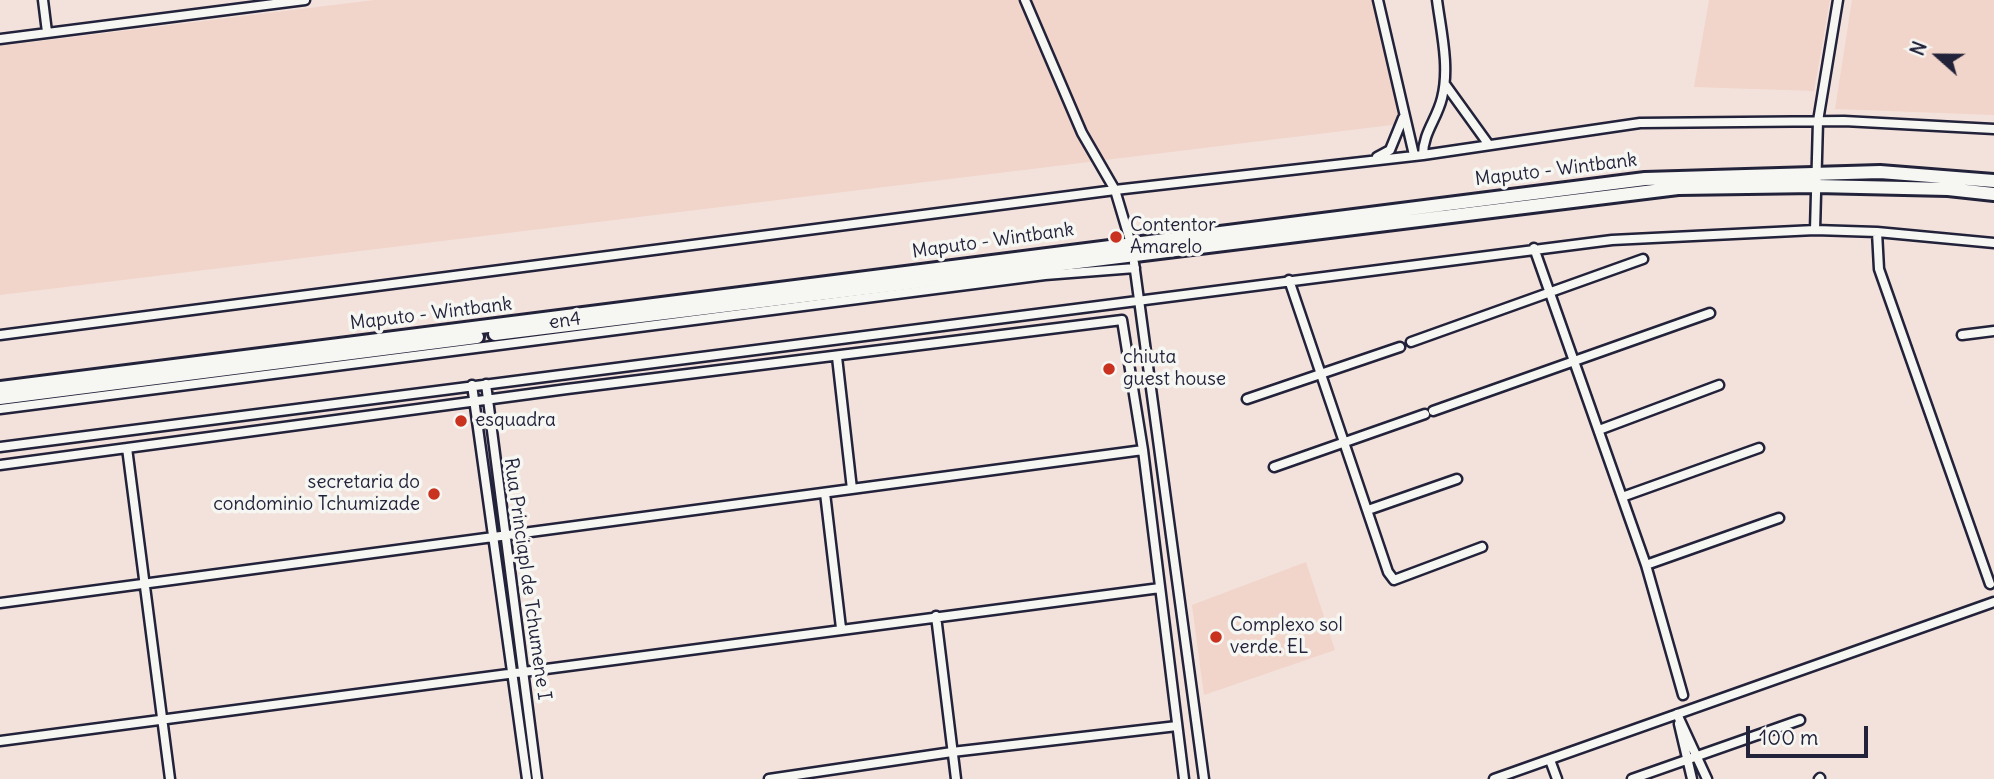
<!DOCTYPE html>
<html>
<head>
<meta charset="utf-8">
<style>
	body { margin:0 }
	#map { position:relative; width:1994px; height:779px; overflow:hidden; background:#f3e2db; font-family:Delius,sans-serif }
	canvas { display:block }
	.north { position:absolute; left:1903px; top:21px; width:70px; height:70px; -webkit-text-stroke:5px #f6f6f2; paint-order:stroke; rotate:291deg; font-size:19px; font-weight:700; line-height:28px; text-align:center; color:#22223b }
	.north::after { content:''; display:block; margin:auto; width:24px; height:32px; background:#22223b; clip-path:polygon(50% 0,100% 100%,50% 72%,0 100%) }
	.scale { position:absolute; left:1746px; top:726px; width:122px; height:32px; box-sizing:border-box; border:4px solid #22223b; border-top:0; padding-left:9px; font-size:21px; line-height:24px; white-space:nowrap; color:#22223b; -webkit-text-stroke:5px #f6f6f2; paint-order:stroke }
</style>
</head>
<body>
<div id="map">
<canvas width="1994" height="779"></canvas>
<div class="north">N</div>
<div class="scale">100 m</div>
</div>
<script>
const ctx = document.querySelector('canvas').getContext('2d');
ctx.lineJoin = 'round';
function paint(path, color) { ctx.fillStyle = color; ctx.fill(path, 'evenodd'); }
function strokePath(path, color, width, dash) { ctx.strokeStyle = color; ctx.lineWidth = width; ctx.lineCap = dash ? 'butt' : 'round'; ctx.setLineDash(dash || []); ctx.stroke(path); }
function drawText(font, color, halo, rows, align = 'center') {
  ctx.font = font + ' Delius,sans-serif'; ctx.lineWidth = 7; ctx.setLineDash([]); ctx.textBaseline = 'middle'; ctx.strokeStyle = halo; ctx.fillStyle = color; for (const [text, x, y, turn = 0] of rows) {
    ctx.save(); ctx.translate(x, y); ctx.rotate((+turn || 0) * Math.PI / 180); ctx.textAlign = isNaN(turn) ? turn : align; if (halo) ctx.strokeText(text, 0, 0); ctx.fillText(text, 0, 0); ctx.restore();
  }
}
const built = new Path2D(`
	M374 0H1374L1400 124 0 295V46Z
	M1709 0H1830L1814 91 1694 87Z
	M1852 0H1994V115L1835 109Z
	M1306 562 1335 650 1204 695 1192 605Z`);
const minor = new Path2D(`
	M43 0 47 32
	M1025 0 1082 133 1115 190 1132 247
	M1378 0 1414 155
	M0 39 305 0
	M1445 84 1489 145
	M1423 155C1423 133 1437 119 1442 98 1450 67 1441 31 1437 0
	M1377 157 1390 150 1403 118
	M1815 230 1818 121 1838 0
	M1877 232 1879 269 1990 584
	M1534 248 1646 565 1683 695
	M1134 263 1204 779
	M1289 280 1388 572 1394 580 1482 547
	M0 335 1115 190 1423 155 1640 123 1844 121 1994 129
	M1962 335 1994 331
	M1411 342 1643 259
	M837 357 852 489
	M486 384 537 779
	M472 385 527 779
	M1247 399 1400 347
	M0 409 1045 275 1135 268
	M1433 411 1710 313
	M1599 430 1719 385
	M0 447 1612 240 1815 230 1877 232 1994 243
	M127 448 170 779
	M0 465 567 389 1122 320 1143 450 1184 779
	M1274 467 1425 414
	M825 493 841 628
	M1622 497 1759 448
	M1368 510 1457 479
	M1646 565 1779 518
	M0 603 1143 450
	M936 616 956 779
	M1677 714 1707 779
	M1679 724 1692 779
	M0 741 1160 588
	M1550 760 1557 779
	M769 779 952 752 1177 726
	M1494 779 1994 602
	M1632 779 1800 720
	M1819 779 1820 778`);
const highway = new Path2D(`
	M495 334 1678 188 1816 186 1948 189 1994 194
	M0 388 1645 179 1880 172 1994 181
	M0 398 477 337`);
const markers = [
	[1116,237,7,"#c8321e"],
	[1109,369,7,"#c8321e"],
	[461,421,7,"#c8321e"],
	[434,494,7,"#c8321e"],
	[1216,637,7,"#c8321e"]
];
const streetNames = [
	["Maputo - Wintbank",1556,170,-7],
	["Maputo - Wintbank",993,241,-8],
	["Maputo - Wintbank",431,314,-7],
	["en4",565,321,-8],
	["Rua Princiapl de Tchumene I",527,579,82]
];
const poiNames = [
	["Contentor",1130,226],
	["Amarelo",1130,248],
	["chiuta",1123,358],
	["guest house",1123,380],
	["esquadra",475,421],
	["secretaria do",420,483,"right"],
	["condominio Tchumizade",420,505,"right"],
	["Complexo sol",1230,626],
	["verde. EL",1230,648]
];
paint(built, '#f1d4ca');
strokePath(minor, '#22223b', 13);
strokePath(highway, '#22223b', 18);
strokePath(minor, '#f6f6f2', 8);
strokePath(highway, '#f6f6f2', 12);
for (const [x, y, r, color] of markers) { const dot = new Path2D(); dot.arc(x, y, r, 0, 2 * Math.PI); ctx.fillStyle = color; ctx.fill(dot); strokePath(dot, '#f6f6f2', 2.5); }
drawText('19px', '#22223b', '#f6f6f2', streetNames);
drawText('19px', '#22223b', '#f6f6f2', poiNames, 'left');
</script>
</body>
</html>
